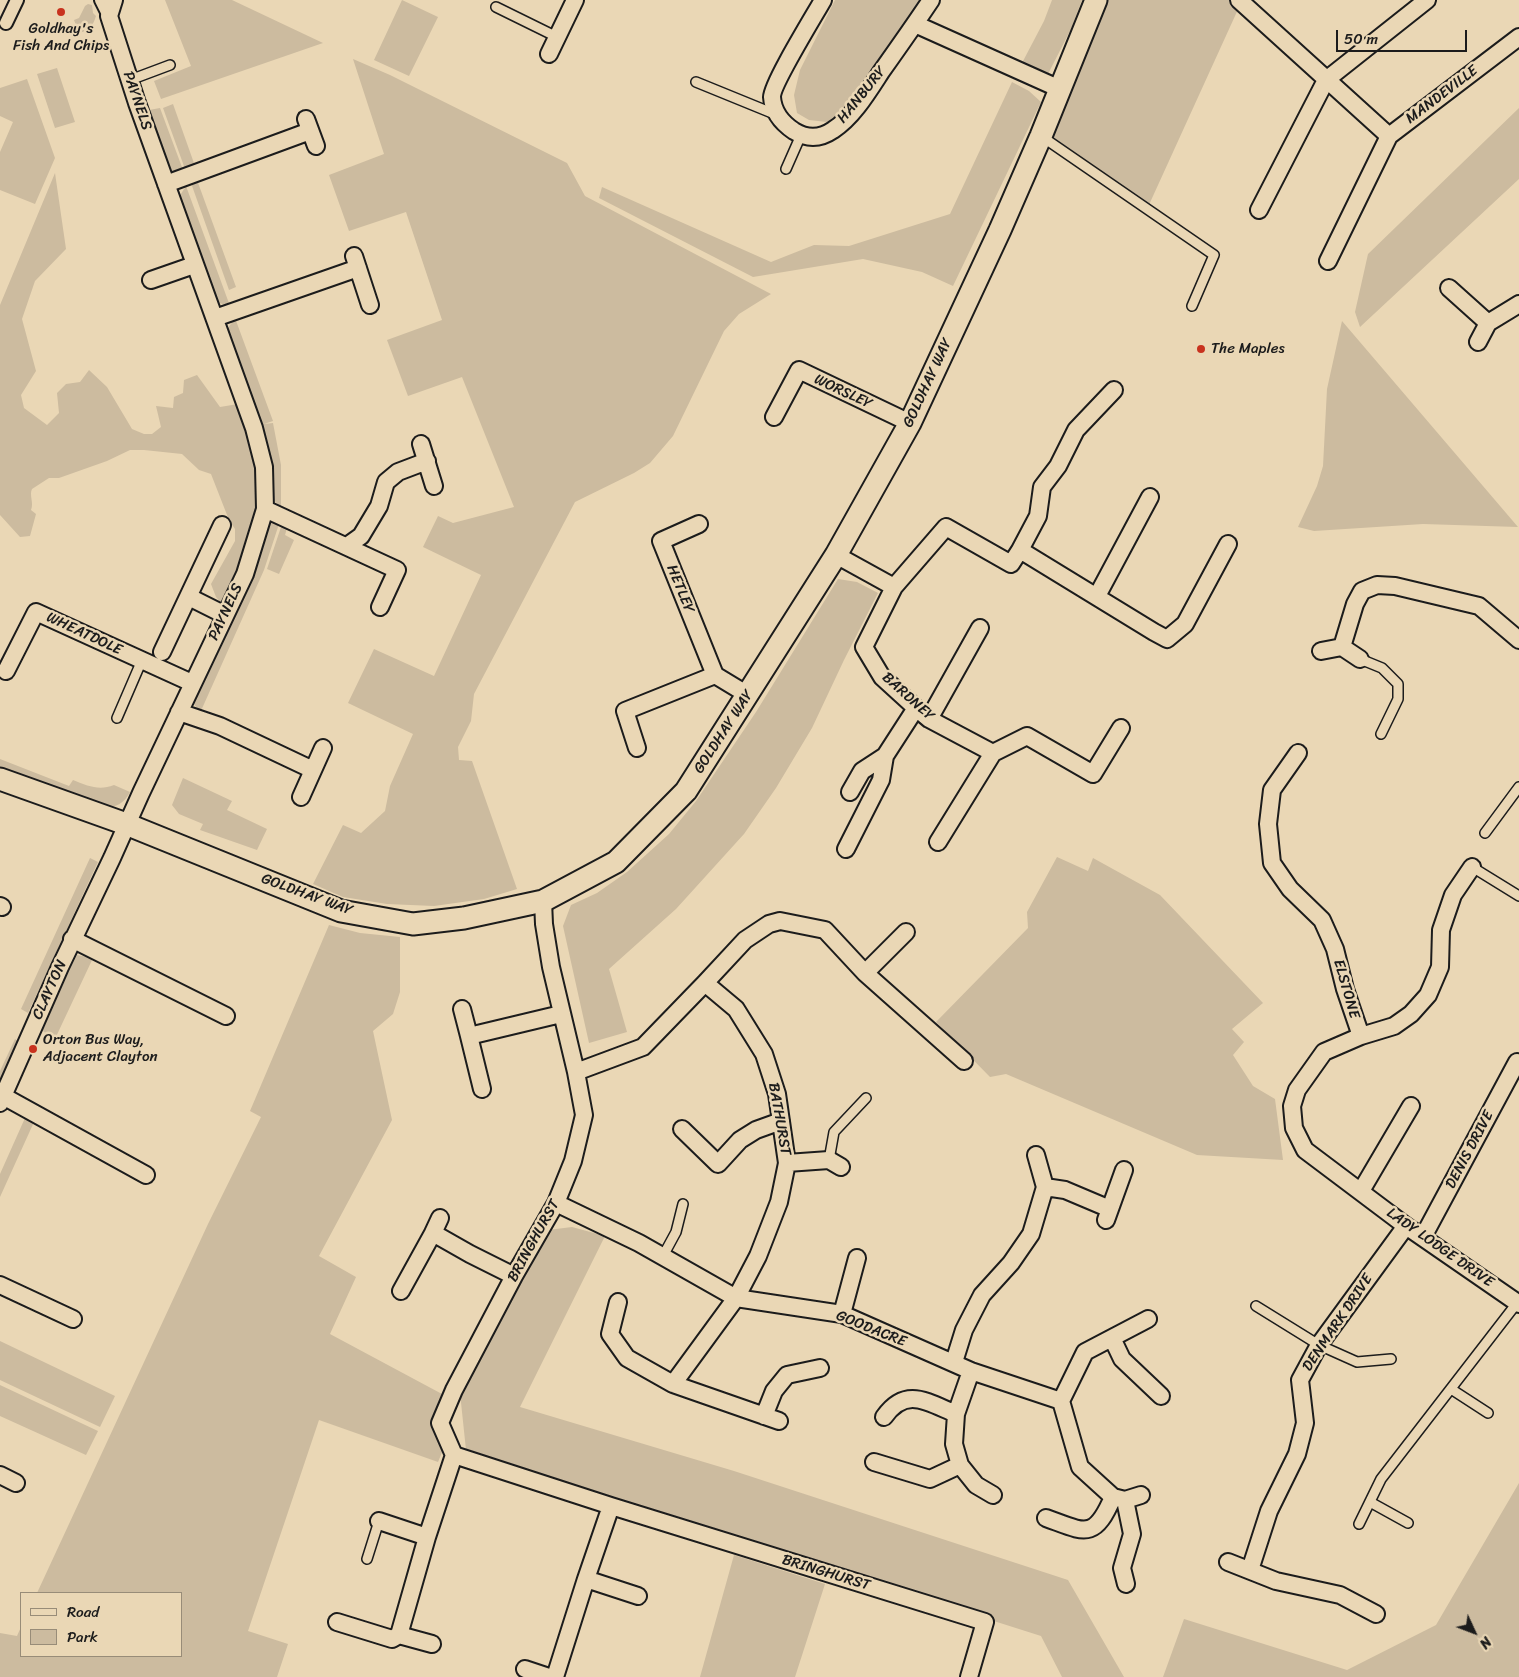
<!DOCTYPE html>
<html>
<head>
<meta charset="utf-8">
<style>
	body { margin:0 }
	#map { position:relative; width:1519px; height:1677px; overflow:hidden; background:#ead7b5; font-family:Sriracha,sans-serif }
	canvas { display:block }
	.legend { position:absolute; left:20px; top:1592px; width:162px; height:65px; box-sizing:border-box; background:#ead7b5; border:1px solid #988c78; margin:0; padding:6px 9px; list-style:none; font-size:15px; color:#1c1c1c }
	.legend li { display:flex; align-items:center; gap:10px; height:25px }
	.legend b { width:25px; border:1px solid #988c78 }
	.north { position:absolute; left:1449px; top:1607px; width:50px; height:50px; -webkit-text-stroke:4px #ead7b5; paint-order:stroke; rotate:133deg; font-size:14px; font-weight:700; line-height:20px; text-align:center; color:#1c1c1c }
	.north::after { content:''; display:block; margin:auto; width:18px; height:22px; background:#1c1c1c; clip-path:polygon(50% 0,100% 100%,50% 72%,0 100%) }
	.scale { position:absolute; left:1336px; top:30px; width:131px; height:22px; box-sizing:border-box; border:2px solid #1c1c1c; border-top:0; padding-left:6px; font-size:15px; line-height:18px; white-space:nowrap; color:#1c1c1c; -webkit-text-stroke:4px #ead7b5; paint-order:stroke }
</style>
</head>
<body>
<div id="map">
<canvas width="1519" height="1677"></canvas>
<ul class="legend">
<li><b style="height:6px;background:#ead7b5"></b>Road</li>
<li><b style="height:14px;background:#ccbb9f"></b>Park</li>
</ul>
<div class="north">N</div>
<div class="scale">50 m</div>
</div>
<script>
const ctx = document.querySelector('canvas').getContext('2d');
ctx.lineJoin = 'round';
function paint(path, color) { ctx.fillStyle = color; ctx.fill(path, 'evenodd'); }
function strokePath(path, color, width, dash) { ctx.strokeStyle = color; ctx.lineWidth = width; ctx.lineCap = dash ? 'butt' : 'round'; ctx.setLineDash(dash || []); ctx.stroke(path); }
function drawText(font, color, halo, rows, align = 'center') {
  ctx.font = font + ' Sriracha,sans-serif'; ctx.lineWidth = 5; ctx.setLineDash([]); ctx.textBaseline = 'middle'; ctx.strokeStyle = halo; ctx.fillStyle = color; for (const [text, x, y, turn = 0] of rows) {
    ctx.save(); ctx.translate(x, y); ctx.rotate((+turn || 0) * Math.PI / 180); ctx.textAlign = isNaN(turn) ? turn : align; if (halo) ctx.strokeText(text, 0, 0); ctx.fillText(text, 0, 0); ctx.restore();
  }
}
const green = new Path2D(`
	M165 0H232L323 43 161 99 154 81 191 66Z
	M402 0 438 17 409 76 374 60Z
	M835 0H927L860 97 827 122 809 120 797 113 794 95 800 70Z
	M1052 0H1082L1071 29 1048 74 1022 63 1044 21Z
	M1099 0H1233L1240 5 1148 207 1043 135Z
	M88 4 92 5 93 13 96 16C93 26 89 31 79 33L74 20 79 18 85 6Z
	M353 59 390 75 567 163 585 196 771 294 739 314 724 331 673 436 650 463 634 473 575 502 474 694 471 721 458 747 459 760 472 761 517 889 484 899 434 906 387 904 343 897 313 884 343 825 361 833 385 811 390 786 413 734 348 703 374 649 434 676 481 575 423 547 438 516 453 523 514 507 462 377 408 396 387 340 442 320 406 212 349 231 329 175 384 154Z
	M57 68 75 122 55 128 37 74Z
	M27 79 55 158 35 204 0 190V152L13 122 0 116V88Z
	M1012 82 1029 91 1041 102 953 286 922 272 863 259 753 277 599 198 602 187 771 262 814 245 849 246 950 214Z
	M173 104 195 166 185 169 163 108Z
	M160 108 183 170 172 172 149 110Z
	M1519 108V179L1360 327 1355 312 1368 254Z
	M55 173 66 249 35 281 22 319 36 371 21 395 24 408 47 425 59 413 57 393 66 384 80 382 89 370 107 387 132 429 144 434H152L161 427 156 406 173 408 174 397 183 393 184 380 197 375 220 407 238 404C243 418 251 434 253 448 257 473 258 513 251 537 244 561 232 582 222 604L216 597 211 584 235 541V529L229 520 211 474 199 470 182 454 144 450H130L107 461 59 478H49L32 489C29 495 34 503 31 510L36 514 30 536 20 537 0 515V305Z
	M197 180 236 287 229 290 191 183Z
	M186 186 230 306 219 303 179 197Z
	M235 318 273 421 264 424 273 423 281 465V508L272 498 261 425 228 328Z
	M1342 321 1518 527 1423 524 1314 531 1298 527 1317 486 1323 466 1327 389Z
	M271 522 279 524 264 570 200 713 192 701 254 565Z
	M282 524 288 525 285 535 294 540 279 574 267 569Z
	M838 579 857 582 878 593 844 660 812 728 776 788 744 834 676 909 609 969 627 1032 589 1043 563 926 571 905 597 893 627 872 669 834 696 801 756 712Z
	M0 759 69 786 73 780C88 786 99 791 114 785L130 792C124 804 117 806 104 809L0 769Z
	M183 778 232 801 227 810 267 829 257 850 200 830 203 824 179 814 172 805Z
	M1057 857 1088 871 1093 858 1160 895 1263 1003 1232 1029 1244 1042 1233 1055 1253 1086 1275 1099 1283 1160 1197 1155 1006 1074 990 1077 936 1022 1028 928 1027 912Z
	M90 858 98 862 28 1013 21 1009Z
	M329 925 360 933 400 937V992L393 1014 373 1031 392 1120 319 1256 356 1277 330 1334 442 1394 430 1423 443 1450 438 1462 319 1420 248 1631 288 1644 277 1677H0V1633L17 1636 21 1627V1656H181V1593H37L208 1224 261 1117 250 1111Z
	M77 955 93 958 54 1041 41 1029Z
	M15 1039 18 1041 0 1082V1071Z
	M25 1118 34 1122 0 1197V1174Z
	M572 1227 605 1236 520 1407 734 1471 1068 1580 1124 1677H1062L1041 1636 717 1533 466 1450 460 1393 548 1230Z
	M0 1341 115 1396 100 1427 0 1380Z
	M0 1385 98 1431 86 1455 0 1416Z
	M1519 1483V1677H1163L1184 1619 1347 1670 1436 1625Z
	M734 1555 825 1584 795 1677H700Z`);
const service = new Path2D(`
	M496 7 557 37
	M130 80 170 65
	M696 82 777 115
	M1041 136 1214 255 1192 306
	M786 169 801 135
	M1360 659 1382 668 1398 684V699L1381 734
	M117 718 142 660
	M1485 833 1519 787
	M1472 867 1519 896
	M829 1160 834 1132 866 1098
	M663 1256 676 1232 683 1204
	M1256 1306 1319 1345 1357 1362 1391 1359
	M1451 1389 1488 1413
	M1370 1502 1408 1523
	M1359 1524 1381 1479 1517 1303
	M367 1559 379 1521`);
const pedestrian = new Path2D(`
	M101 0 109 16
	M6 23 17 0`);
const minor = new Path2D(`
	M823 0C814 16 772 84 772 97 773 113 782 123 794 131 807 139 820 139 833 130 853 117 868 92 881 72 898 48 915 24 931 0
	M1239 0 1389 136
	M915 24 1060 89
	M549 54 575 0
	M306 119 316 146
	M166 184 310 131
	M1259 210 1326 80 1427 0
	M354 256 370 305
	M1328 261 1389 136 1519 37
	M151 280 194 265
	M1449 288 1488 323
	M215 318 358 268
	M1478 342 1488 323 1519 304
	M774 417 799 370 910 423
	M421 444 434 486
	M265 509 397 570 380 607
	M699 524 661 541 715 675 748 695
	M347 546 361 536 379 506 386 482 398 472 427 461
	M1020 550 1038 516 1042 487 1058 466 1076 430 1114 390
	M836 555 894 587 946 527 1011 564 1020 550 1154 632 1167 639 1185 624 1228 544
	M894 587 864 647 882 677 916 708 929 719 993 753 1027 736 1093 774 1121 728
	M1097 596 1150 497
	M189 597 225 615
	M1342 647 1355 604 1362 591 1377 585 1395 586 1479 606 1519 640
	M1321 651 1342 647 1360 659
	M162 652 222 525
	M6 671 36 612 192 683
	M179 712 220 726 313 770
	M929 719 980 628
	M637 748 625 711 715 675
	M1298 753 1272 790 1268 824 1272 863 1290 889 1322 920 1335 949 1345 989 1361 1036
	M850 792 862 771 885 756 916 708
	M301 797 323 748
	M938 842 993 753
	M846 849 881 780 885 756
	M1472 867 1453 895 1441 930 1440 967 1428 995 1411 1014 1394 1026 1361 1036 1324 1052 1297 1090 1292 1106 1294 1128 1305 1150 1406 1226 1519 1304
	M0 906 2 907
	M72 939 226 1016
	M865 973 906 932
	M705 983 736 1009 764 1054 777 1094 787 1163 779 1202 758 1256 736 1298 842 1314 971 1371 1061 1401 1080 1467 1113 1497 1125 1500 1141 1495
	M462 1009 469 1036
	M576 1072 643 1047 705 983 745 940 769 924 780 921 825 930 865 973 964 1061
	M482 1089 469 1036 561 1014
	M3 1096 146 1175
	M0 1103 60 967 112 858 141 793 245 574 265 509 264 467 254 428 137 103 109 16 114 0
	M682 1129 718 1164 740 1140 756 1130 781 1121
	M787 1163 829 1160 841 1167
	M1045 1187 1065 1190 1110 1209
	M1361 1191 1411 1106
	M556 1203 639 1243 736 1298 673 1384 627 1358 610 1334 618 1302
	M1106 1220 1124 1170
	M433 1233 440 1218
	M1423 1237 1517 1062
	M0 1285 73 1319
	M401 1291 433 1233 470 1254 514 1276
	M842 1314 857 1258
	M1112 1338 1122 1359 1161 1396
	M954 1362 964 1330 982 1295 1011 1263 1031 1234 1045 1187 1036 1155
	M971 1371 956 1414 954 1444 960 1465 976 1485 993 1495
	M673 1384 779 1421
	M1061 1401 1085 1352 1148 1319
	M764 1416 774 1391 787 1375 820 1368
	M884 1417C906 1386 927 1402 956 1414
	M454 1455 611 1506 985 1622 969 1677
	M874 1462 930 1479 960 1465
	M0 1475 16 1483
	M1125 1500 1132 1534 1122 1568 1126 1584
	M1046 1518C1085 1532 1094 1541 1113 1497
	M379 1521 427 1537
	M1228 1562 1276 1581 1340 1595 1376 1614
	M1250 1570 1269 1511 1297 1454 1305 1423 1300 1380 1319 1345 1406 1226
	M586 1579 638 1596
	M337 1622 392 1639 399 1635 427 1537 454 1455 440 1423 454 1390 514 1276 556 1203 573 1161 584 1115 576 1072 551 967 544 924 543 901
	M399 1635 432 1644
	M525 1669 549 1677
	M555 1677 586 1579 611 1506`);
const tertiary = new Path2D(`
	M0 779 126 824 341 911 413 924 464 918 543 901 616 862 686 791 836 555 910 423 1000 230 1041 136 1096 0`);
const markers = [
	[61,12,5,"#c8321e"],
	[1201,349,5,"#c8321e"],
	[33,1049,5,"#c8321e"]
];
const poiNames = [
	["Goldhay's",61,29,"center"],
	["Fish And Chips",61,46,"center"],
	["The Maples",1211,349],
	["Orton Bus Way,",43,1040],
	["Adjacent Clayton",43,1057]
];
const streetNames = [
	["HANBURY",862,95,-51],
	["MANDEVILLE",1442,95,-37],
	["PAYNELS",137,101,71],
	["GOLDHAY WAY",928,383,-65],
	["WORSLEY",843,392,25],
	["HETLEY",680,589,68],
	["PAYNELS",226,612,-65],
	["WHEATDOLE",84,634,25],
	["BARDNEY",908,697,42],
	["GOLDHAY WAY",724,732,-57],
	["GOLDHAY WAY",307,895,20],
	["ELSTONE",1346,989,74],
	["CLAYTON",50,990,-66],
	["BATHURST",779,1119,80],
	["DENIS DRIVE",1470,1150,-62],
	["BRINGHURST",534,1241,-61],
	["LADY LODGE DRIVE",1440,1248,35],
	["DENMARK DRIVE",1338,1323,-56],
	["GOODACRE",871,1329,22],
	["BRINGHURST",826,1573,17]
];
paint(green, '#ccbb9f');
strokePath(service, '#1c1c1c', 12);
strokePath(pedestrian, '#1c1c1c', 16);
strokePath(minor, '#1c1c1c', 20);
strokePath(tertiary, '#1c1c1c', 25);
strokePath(service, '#ead7b5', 9);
strokePath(pedestrian, '#ead7b5', 12);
strokePath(minor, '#ead7b5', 16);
strokePath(tertiary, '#ead7b5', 21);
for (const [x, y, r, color] of markers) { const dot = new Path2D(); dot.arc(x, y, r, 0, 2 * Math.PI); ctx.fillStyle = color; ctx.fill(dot); strokePath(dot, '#ead7b5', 2); }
drawText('15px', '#1c1c1c', '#ead7b5', poiNames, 'left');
drawText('15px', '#1c1c1c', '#ead7b5', streetNames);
</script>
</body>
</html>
